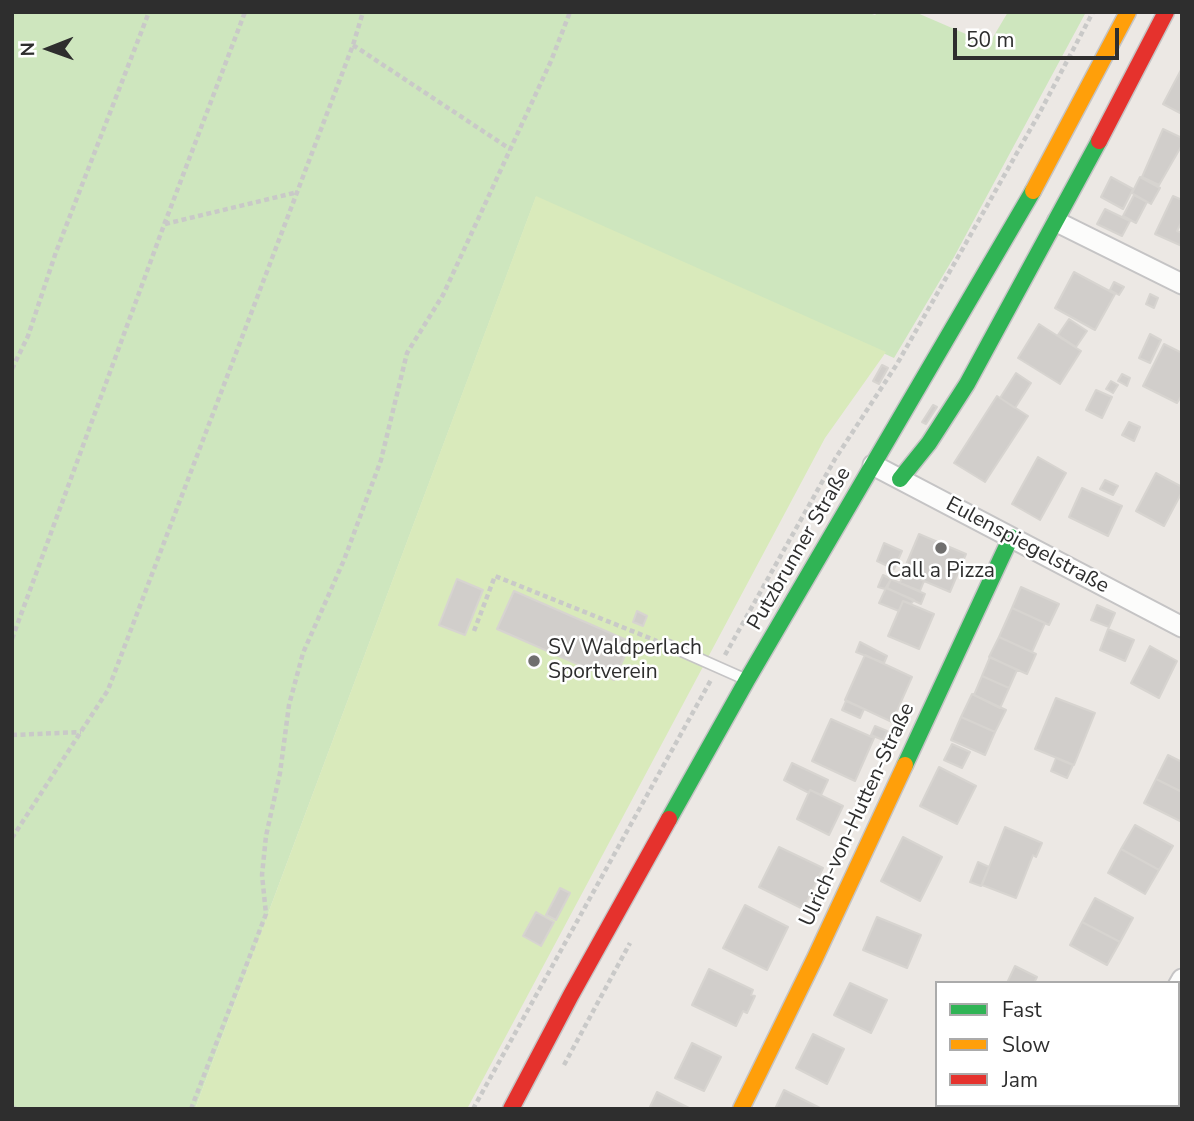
<!DOCTYPE html>
<html>
<head>
<meta charset="utf-8">
<style>
	body { margin:0 }
	#map { position:relative; width:1194px; height:1121px; overflow:hidden; background:#ece8e4; font-family:"Nunito Sans",sans-serif }
	canvas { display:block }
	.frame { position:absolute; inset:0; border:14px solid #2e2e2e; pointer-events:none }
	.legend { position:absolute; left:935px; top:981px; width:245px; height:126px; box-sizing:border-box; background:#fff; border:2px solid #ababab; margin:0; padding:9px 12px; list-style:none; font-size:21px; color:#2e2e2e }
	.legend li { display:flex; align-items:center; gap:14px; height:35px }
	.legend b { width:35px; border:2px solid #ababab }
	.north { position:absolute; left:14px; top:14px; width:70px; height:70px; -webkit-text-stroke:5px #fff; paint-order:stroke; rotate:269deg; font-size:19px; font-weight:700; line-height:28px; text-align:center; color:#2e2e2e }
	.north::after { content:''; display:block; margin:auto; width:24px; height:32px; background:#2e2e2e; clip-path:polygon(50% 0,100% 100%,50% 72%,0 100%) }
	.scale { position:absolute; left:953px; top:28px; width:166px; height:32px; box-sizing:border-box; border:4px solid #2e2e2e; border-top:0; padding-left:9px; font-size:21px; line-height:24px; white-space:nowrap; color:#2e2e2e; -webkit-text-stroke:5px #fff; paint-order:stroke }
</style>
</head>
<body>
<div id="map">
<canvas width="1194" height="1121"></canvas>
<div class="frame"></div>
<ul class="legend">
<li><b style="height:9px;background:#30b455"></b>Fast</li>
<li><b style="height:9px;background:#ff9f0a"></b>Slow</li>
<li><b style="height:9px;background:#e5322d"></b>Jam</li>
</ul>
<div class="north">N</div>
<div class="scale">50 m</div>
</div>
<script>
const ctx = document.querySelector('canvas').getContext('2d');
ctx.lineJoin = 'round';
function paint(path, color) { ctx.fillStyle = color; ctx.fill(path, 'evenodd'); }
function strokePath(path, color, width, dash) { ctx.strokeStyle = color; ctx.lineWidth = width; ctx.lineCap = dash ? 'butt' : 'round'; ctx.setLineDash(dash || []); ctx.stroke(path); }
function drawText(font, color, halo, rows, align = 'center') {
  ctx.font = font + ' "Nunito Sans",sans-serif'; ctx.lineWidth = 5; ctx.setLineDash([]); ctx.textBaseline = 'middle'; ctx.strokeStyle = halo; ctx.fillStyle = color; for (const [text, x, y, turn = 0] of rows) {
    ctx.save(); ctx.translate(x, y); ctx.rotate((+turn || 0) * Math.PI / 180); ctx.textAlign = isNaN(turn) ? turn : align; if (halo) ctx.strokeText(text, 0, 0); ctx.fillText(text, 0, 0); ctx.restore();
  }
}
const green = new Path2D(`
	M12 12H866L875 15 878 12H915L989 44 1008 12H1086L954 257 894 358 536 197 195 1109H12Z`);
const pitch = new Path2D(`
	M536 196 886 352 825 438 467 1109H195Z`);
const building = new Path2D(`
	M1182 68V114L1163 104Z
	M1163 129 1182 138V145L1159 185 1142 177Z
	M1111 177 1133 189 1123 209 1101 197Z
	M1140 177 1160 188 1151 204 1132 193Z
	M1134 195 1147 202 1136 223 1123 216Z
	M1173 196 1182 200V221L1177 231 1182 233V246L1155 234Z
	M1105 209 1130 221 1122 236 1097 224Z
	M1074 272 1115 294 1095 330 1055 308Z
	M1114 282 1124 287 1119 295 1110 290Z
	M1150 294 1158 298 1154 308 1146 304Z
	M1069 319 1087 331 1076 347 1058 335Z
	M1039 324 1081 351 1060 384 1018 358Z
	M1150 334 1161 340 1150 363 1139 358Z
	M1164 344 1182 353V395L1177 403 1143 386Z
	M882 365 888 368 879 384 873 381Z
	M1016 373 1031 383 1015 408 1000 398Z
	M1122 374 1130 378 1127 386 1118 381Z
	M1111 381 1118 385 1113 393 1106 389Z
	M1096 390 1112 397 1102 418 1086 410Z
	M997 396 1028 416 985 482 954 463Z
	M933 405 937 407 926 424 922 422Z
	M1129 422 1140 427 1134 441 1122 435Z
	M1038 457 1066 473 1040 520 1012 504Z
	M1156 473 1182 487V492L1164 526 1136 511Z
	M1105 480 1118 486 1113 495 1100 489Z
	M1082 488 1122 506 1108 536 1069 517Z
	M919 534 966 554 950 592 903 572Z
	M884 543 902 551 894 569 877 561Z
	M904 572 924 581 920 591 900 583Z
	M883 575 891 579 885 589 878 587Z
	M457 579 483 590 465 635 439 625Z
	M891 579 925 594 921 604 887 588Z
	M1021 587 1059 604 1049 625 1012 608Z
	M886 588 914 600 911 604 903 601 899 611 879 603Z
	M514 591 631 642 614 680 497 629Z
	M903 601 934 614 919 649 888 636Z
	M1097 605 1115 613 1109 627 1091 620Z
	M1012 608 1045 623 1032 652 999 637Z
	M637 611 647 616 643 626 633 622Z
	M1108 629 1134 640 1125 661 1100 650Z
	M999 637 1036 654 1027 674 989 657Z
	M860 642 887 656 884 663 856 652Z
	M1150 646 1177 661 1159 698 1131 683Z
	M865 655 912 677 892 722 845 700Z
	M990 657 1017 670 1009 688 982 676Z
	M982 676 1009 688 1000 708 974 695Z
	M972 694 1006 710 995 732 961 717Z
	M1056 698 1095 713 1074 765 1035 749Z
	M846 701 864 709 860 718 842 710Z
	M961 717 995 732 985 755 951 740Z
	M831 719 874 738 855 781 812 761Z
	M875 726 887 731 883 740 871 735Z
	M952 744 970 752 962 768 944 760Z
	M1168 755 1182 762V792L1156 779Z
	M1056 758 1073 765 1067 778 1051 771Z
	M792 763 828 780 821 795 810 790 809 793 784 780Z
	M939 767 976 786 957 824 920 806Z
	M1156 779 1182 792V822L1144 803Z
	M810 790 843 806 829 835 797 819Z
	M1135 825 1173 846 1159 870 1121 849Z
	M1005 827 1042 843 1036 857 1033 855 1016 898 982 885Z
	M903 837 942 857 920 901 881 881Z
	M779 847 823 868 803 909 759 887Z
	M1121 849 1159 870 1145 894 1108 873Z
	M978 862 989 867 981 886 970 882Z
	M560 888 570 893 556 920 546 915Z
	M1095 898 1133 918 1120 942 1082 922Z
	M745 905 788 927 767 970 723 948Z
	M536 912 554 922 541 946 523 936Z
	M877 917 921 935 907 968 863 950Z
	M1082 922 1120 942 1107 965 1070 945Z
	M1015 966 1037 977 1034 983H1007Z
	M709 969 753 990 751 995 755 996 747 1013 743 1011 736 1026 692 1005Z
	M850 983 887 1000 871 1033 834 1015Z
	M813 1034 844 1049 827 1084 796 1068Z
	M692 1043 721 1057 704 1091 675 1078Z
	M1182 1043V1067L1178 1065V1051Z
	M1178 1065 1182 1067V1100L1178 1098Z
	M784 1090 822 1109H775Z
	M657 1092 691 1109H649Z
	M1037 1105H1076L1080 1107 1035 1109Z`);
const path = new Path2D(`
	M353 45 510 149
	M165 224 298 192
	M12 369 28 336 56 252 149 12
	M474 631 495 576 657 641
	M12 639 164 225 245 12
	M725 655 835 459 897 364 958 257 1039 114 1093 12
	M12 735 81 732
	M12 838 108 690 353 45 363 12
	M564 1065 630 943
	M12 1107 16 1109
	M191 1109 266 914 262 875 266 836 280 773 289 705 303 653 344 560 381 460 407 353 443 295 551 61 570 12
	M473 1109 712 678`);
const lane = new Path2D(`
	M668 645 747 680`);
const street = new Path2D(`
	M1057 222 1182 284
	M873 465 1182 627
	M1178 986 1182 979
	M1120 1109 1121 1105`);
const fast = new Path2D(`
	M900 479 929 443 967 384 1099 141
	M905 765 1011 537
	M669 819 747 680 1033 191`);
const slow = new Path2D(`
	M1033 191 1128 12
	M741 1109 815 958 905 765`);
const jam = new Path2D(`
	M1099 141 1166 12
	M511 1109 571 995 669 819`);
const markers = [
	[941,548,7,"#706f6e"],
	[534,661,7,"#706f6e"]
];
const streetNames = [
	["Eulenspiegelstraße",1027,546,28],
	["Putzbrunner Straße",800,549,-60],
	["Ulrich-von-Hutten-Straße",858,815,-65]
];
const poiNames = [
	["Call a Pizza",941,572],
	["SV Waldperlach",548,649,"left"],
	["Sportverein",548,673,"left"]
];
paint(green, '#cee6be');
paint(pitch, '#d9eabb');
paint(building, '#d1cecb');
strokePath(building, '#d7d4d0', 2);
strokePath(lane, '#c5c4c5', 13);
strokePath(street, '#c5c4c5', 23);
strokePath(fast, '#c5c4c5', 19);
strokePath(slow, '#c5c4c5', 19);
strokePath(jam, '#c5c4c5', 19);
strokePath(path, '#c9c9c8', 4.5, [5, 3.5]);
strokePath(lane, '#fcfcfb', 10);
strokePath(street, '#fcfcfb', 19);
strokePath(fast, '#30b455', 16);
strokePath(slow, '#ff9f0a', 16);
strokePath(jam, '#e5322d', 16);
for (const [x, y, r, color] of markers) { const dot = new Path2D(); dot.arc(x, y, r, 0, 2 * Math.PI); ctx.fillStyle = color; ctx.fill(dot); strokePath(dot, '#fff', 2.5); }
drawText('21px', '#2e2e2e', '#fff', streetNames);
drawText('21px', '#2e2e2e', '#fff', poiNames);
</script>
</body>
</html>
